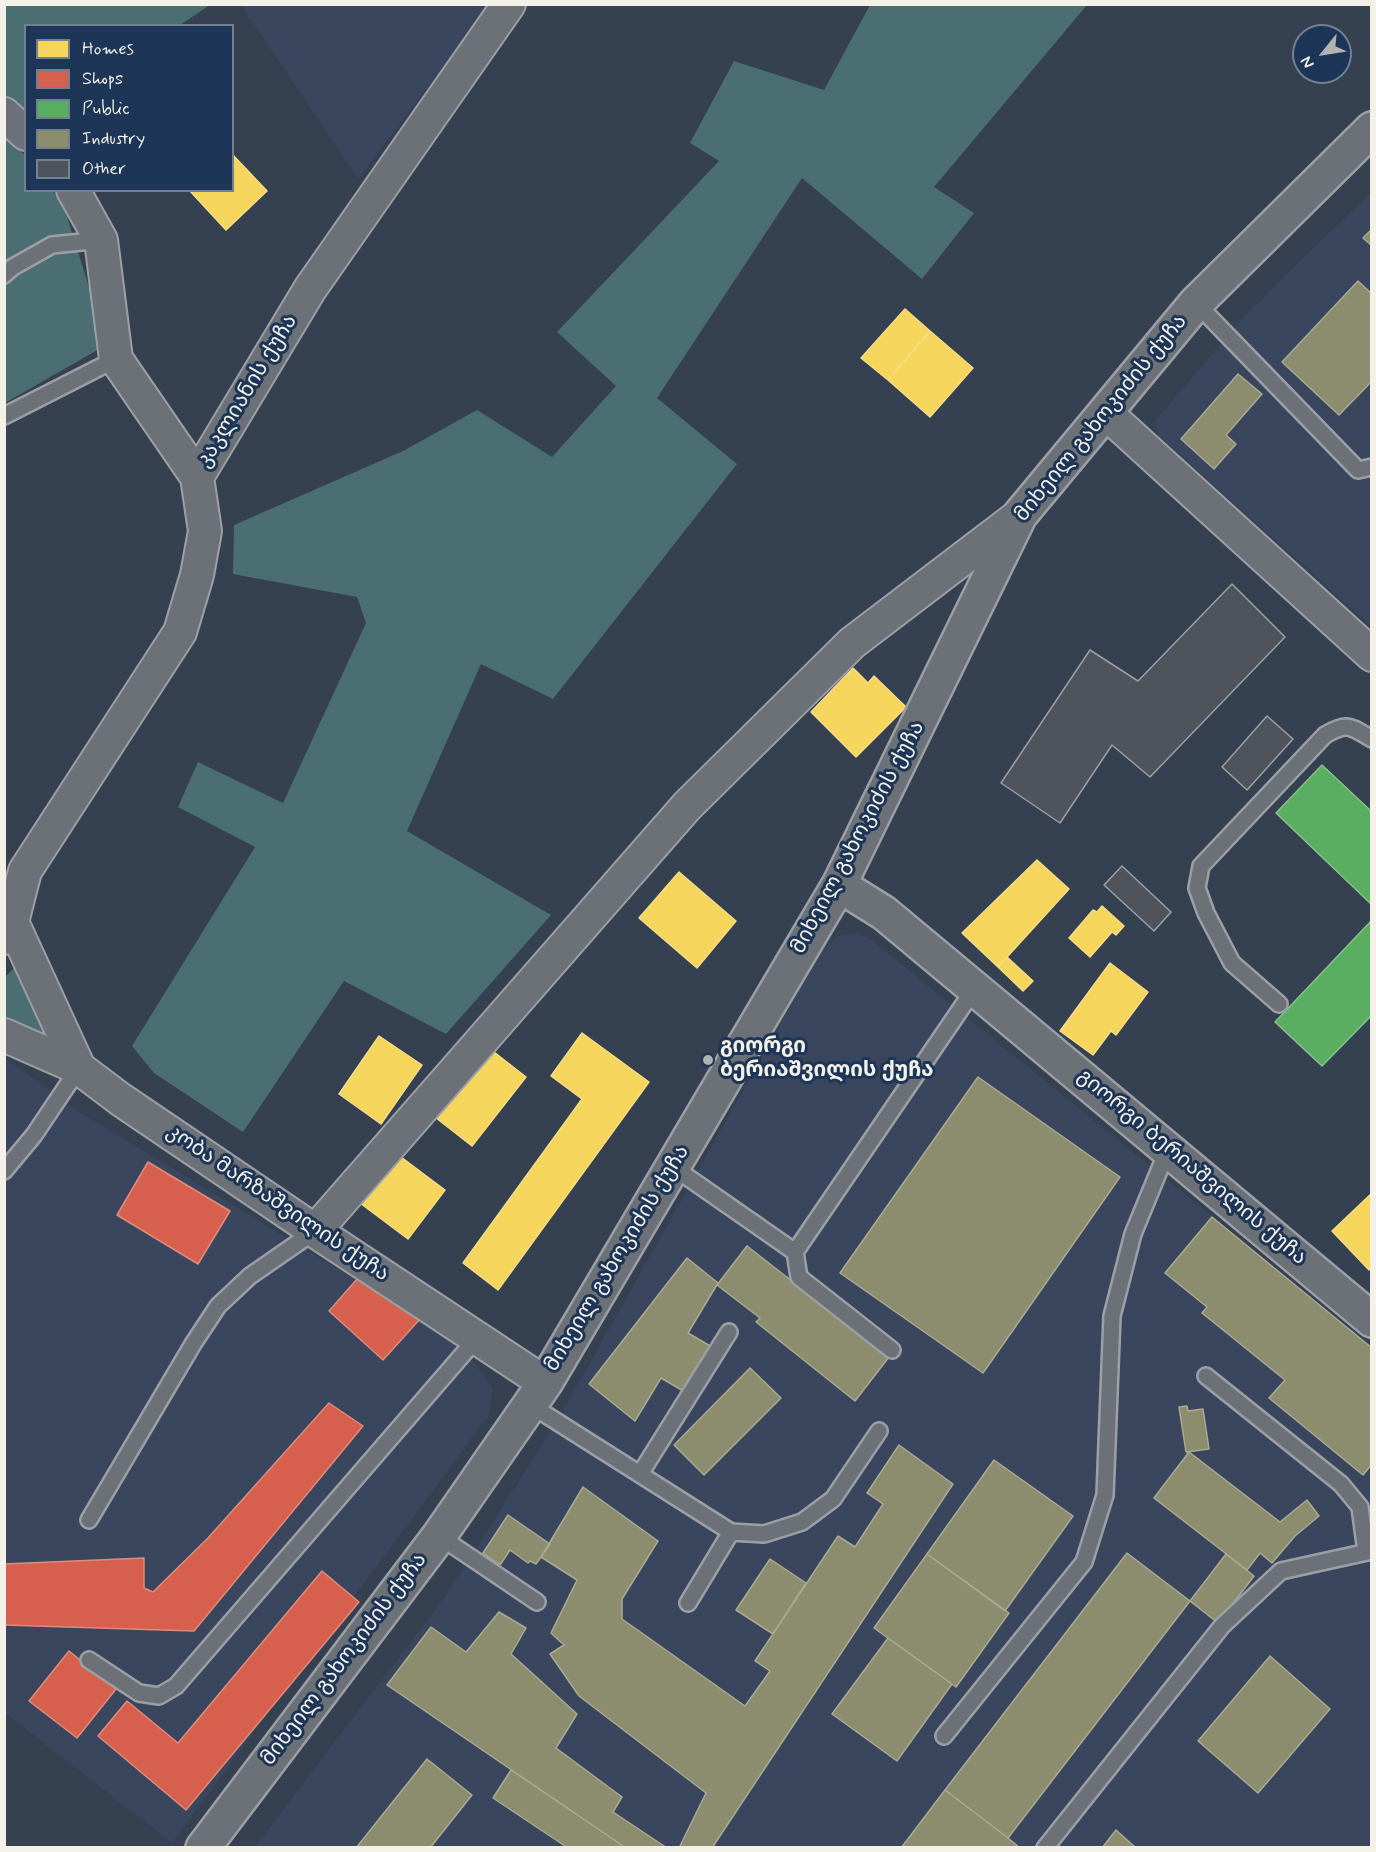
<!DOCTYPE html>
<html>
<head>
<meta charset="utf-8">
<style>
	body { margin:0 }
	#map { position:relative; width:1376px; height:1852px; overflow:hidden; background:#354050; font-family:Mynerve,sans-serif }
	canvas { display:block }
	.frame { position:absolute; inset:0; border:6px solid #f4f1e8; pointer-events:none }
	.legend { position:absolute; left:24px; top:24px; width:210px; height:168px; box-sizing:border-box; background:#1d3557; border:2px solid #738091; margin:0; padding:8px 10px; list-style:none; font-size:18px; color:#f4f1e8 }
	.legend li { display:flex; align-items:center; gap:12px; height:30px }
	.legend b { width:30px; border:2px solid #738091 }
	.north { position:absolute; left:1292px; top:24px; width:60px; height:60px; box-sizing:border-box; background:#1d3557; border:2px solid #738091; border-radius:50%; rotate:240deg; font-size:16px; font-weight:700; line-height:24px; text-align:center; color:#f4f1e8 }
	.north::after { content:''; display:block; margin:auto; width:21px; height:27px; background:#b1b3b3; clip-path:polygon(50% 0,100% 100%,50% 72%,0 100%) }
</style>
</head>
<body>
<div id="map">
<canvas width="1376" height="1852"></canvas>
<div class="frame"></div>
<ul class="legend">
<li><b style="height:16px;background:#f6d55c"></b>Homes</li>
<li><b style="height:16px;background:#d6604d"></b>Shops</li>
<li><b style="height:16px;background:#5aae61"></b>Public</li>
<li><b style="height:16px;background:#8c8c6e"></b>Industry</li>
<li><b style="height:16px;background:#4e535c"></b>Other</li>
</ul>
<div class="north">N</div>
</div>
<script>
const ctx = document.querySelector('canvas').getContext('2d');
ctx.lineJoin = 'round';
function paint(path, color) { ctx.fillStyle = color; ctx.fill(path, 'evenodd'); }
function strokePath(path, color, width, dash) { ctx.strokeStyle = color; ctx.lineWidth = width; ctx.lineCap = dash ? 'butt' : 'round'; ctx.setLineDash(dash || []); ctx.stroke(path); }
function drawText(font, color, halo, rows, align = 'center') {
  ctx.font = font + ' Mynerve,"Noto Sans Georgian",sans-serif'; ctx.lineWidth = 6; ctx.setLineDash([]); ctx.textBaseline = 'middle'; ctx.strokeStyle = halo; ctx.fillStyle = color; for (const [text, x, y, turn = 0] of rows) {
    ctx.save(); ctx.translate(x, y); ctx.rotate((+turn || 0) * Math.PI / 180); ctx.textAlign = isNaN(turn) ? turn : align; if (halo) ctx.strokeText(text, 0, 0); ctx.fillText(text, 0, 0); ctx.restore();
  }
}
const built = new Path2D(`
	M241 5H490L358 179Z
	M1371 192V626L1159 436 1154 422 1247 313Z
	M856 934 869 938 1371 1345V1847L254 1848 448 1593 560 1416 822 950 838 936Z
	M4 1057 78 1111 460 1343 493 1388 488 1416 172 1843 5 1713Z`);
const green = new Path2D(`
	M5 5H210L180 25 26 26 25 114 5 95Z
	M870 5H1087L934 187 974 213 922 279 802 178 657 398 737 464 553 699 481 664 407 831 551 915 446 1034 344 981 243 1132 154 1073 132 1046 255 847 178 807 198 762 283 803 366 623 357 597 233 574 234 525 403 451 477 410 552 457 616 386 557 332 719 161 690 143 734 61 824 90Z
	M4 136 25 155 26 190 53 191 63 204 90 290 101 348 5 403Z
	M16 966 50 1039 5 1017V977Z`);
const homes = new Path2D(`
	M232 154 267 191 226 230 190 191 232 190Z
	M905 309 930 331 888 380 861 358Z
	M930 331 973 368 930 417 888 380Z
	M853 668 868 683 874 676 906 707 856 757 811 712Z
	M1037 860 1069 889 998 967 962 933Z
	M679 872 736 921 697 968 639 918Z
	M1102 906 1124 926 1116 935 1112 932 1090 957 1069 938 1093 910 1097 912Z
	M1007 957 1033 981 1023 991 998 967Z
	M1110 963 1148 992 1116 1035 1111 1031 1093 1055 1060 1031Z
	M582 1033 649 1082 498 1290 463 1263 582 1099 551 1076Z
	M379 1036 422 1065 381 1124 339 1094Z
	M485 1045 526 1077 472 1146 431 1114Z
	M397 1154 445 1190 408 1239 360 1203Z
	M1372 1193V1267L1369 1270 1332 1231Z`);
const shops = new Path2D(`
	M148 1162 230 1211 198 1264 117 1215Z
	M365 1270 420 1319 383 1360 329 1311Z
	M329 1403 363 1426 194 1631 4 1625V1564L144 1558V1588L153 1592 208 1538Z
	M322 1571 359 1602 186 1810 98 1736 127 1701 178 1743Z
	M69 1651 116 1689 77 1738 29 1701Z`);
const public = new Path2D(`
	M1322 765 1372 812V905L1276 813Z
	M1372 920V1015L1322 1066 1275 1022Z`);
const industry = new Path2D(`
	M1372 229V246L1363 238Z
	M1358 281 1372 294V381L1339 415 1282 362Z
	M1238 374 1262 394 1226 435 1236 444 1214 469 1181 439Z
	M978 1077 1120 1177 983 1373 840 1273Z
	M1212 1217 1372 1348V1464L1363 1475 1269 1398 1285 1380 1202 1313 1207 1307 1165 1273Z
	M747 1246 889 1357 855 1401 756 1322 760 1318 717 1285Z
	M687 1258 718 1283 688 1333 712 1347 685 1392 661 1378 635 1421 589 1384Z
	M750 1368 781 1398 704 1475 674 1445Z
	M1187 1406 1188 1411 1203 1409 1209 1449 1186 1452 1179 1407Z
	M899 1445 953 1484 712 1848H679L706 1793 579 1696 550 1654 564 1645 551 1633 577 1580 541 1557 583 1487 658 1541 622 1599V1619L745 1706 770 1671 755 1661 838 1536 855 1547 883 1504 867 1493Z
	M1189 1452 1280 1522 1307 1500 1319 1516 1295 1536 1272 1563 1260 1553 1247 1570 1154 1498Z
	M994 1460 1073 1516 1005 1611 927 1554Z
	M508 1515 550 1544 536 1564 530 1561 528 1563 510 1550 500 1565 483 1553Z
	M1127 1553 1190 1601 1008 1838 945 1790Z
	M927 1554 1009 1613 956 1687 874 1628Z
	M1226 1554 1254 1576 1218 1623 1190 1601Z
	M770 1559 806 1583 773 1634 736 1610Z
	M499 1612 526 1628 511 1654 577 1714 556 1748 622 1797 613 1812 667 1848H626L387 1685 431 1627 466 1652Z
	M888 1638 952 1684 897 1761 832 1714Z
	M1270 1656 1330 1709 1258 1793 1198 1741Z
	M427 1759 472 1795 430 1848H356Z
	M511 1770 626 1848H568L493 1798Z
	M945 1790 1008 1838 1020 1848H901Z
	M1116 1830 1136 1848H1102Z`);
const building = new Path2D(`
	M1232 584 1285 637 1150 777 1112 745 1060 823 1001 783 1090 650 1138 681Z
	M1267 716 1293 739 1247 790 1222 767Z
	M1122 866 1171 912 1154 931 1104 885Z`);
const lane = new Path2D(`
	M4 275 13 267 52 245 101 240
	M1196 303 1358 470 1372 467
	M4 416 116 359
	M1279 1004 1232 963 1206 913 1197 888 1201 866 1325 735C1348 721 1351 727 1372 739
	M673 1167 795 1252
	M4 1171 34 1135 79 1068
	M892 1350 799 1277 795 1252 975 988
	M1206 1376 1341 1484 1360 1507 1366 1552
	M529 1404 731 1532 764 1534 802 1522 833 1499 879 1431
	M640 1474 729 1332
	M89 1520 193 1344 218 1306 250 1276 315 1231
	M439 1536 537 1602
	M688 1603 731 1532
	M89 1660 139 1693 159 1696 176 1686 477 1338
	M944 1736 1084 1562 1105 1495 1112 1316 1133 1234 1168 1149
	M1045 1848 1222 1626 1281 1571 1372 1551`);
const street = new Path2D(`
	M4 114 26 134
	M73 190 101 240 116 359 197 477
	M1106 413 1372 655
	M12 922 79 1068
	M4 938 12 922 25 871 180 632 197 575 205 531 197 477 310 289 509 4
	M4 1035 79 1068 120 1099 315 1231 545 1383
	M315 1231 687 806 852 643 1020 515`);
const secondary = new Path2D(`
	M839 885 884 913 1372 1320
	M203 1848 439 1536 545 1383 839 885 1020 515 1196 303 1372 129`);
const markers = [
	[708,1060,6,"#b1b3b3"]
];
const streetNames = [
	["კაკლიანის ქუჩა",248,392,-59],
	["მიხეილ გახოკიძის ქუჩა",1102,419,-51],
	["მიხეილ გახოკიძის ქუჩა",859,838,-62],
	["გიორგი ბერიაშვილის ქუჩა",1191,1168,40],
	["კობა მარზაშვილის ქუჩა",277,1204,34],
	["მიხეილ გახოკიძის ქუჩა",618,1259,-59],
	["მიხეილ გახოკიძის ქუჩა",345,1660,-53]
];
const poiNames = [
	["გიორგი",720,1048],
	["ბერიაშვილის ქუჩა",720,1072]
];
paint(built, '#39465e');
paint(green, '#4b6e72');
paint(homes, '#f6d55c');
strokePath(homes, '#f5dd86', 1.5);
paint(shops, '#d6604d');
strokePath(shops, '#df8c7c', 1.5);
paint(public, '#5aae61');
strokePath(public, '#88c28a', 1.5);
paint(industry, '#8c8c6e');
strokePath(industry, '#abaa93', 1.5);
paint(building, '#4e535c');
strokePath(building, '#9ca0a6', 1.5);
strokePath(lane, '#9ca0a6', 20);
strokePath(street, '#9ca0a6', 36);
strokePath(secondary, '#9ca0a6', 38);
strokePath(lane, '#6c7077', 15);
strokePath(street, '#6c7077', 32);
strokePath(secondary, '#6c7077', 33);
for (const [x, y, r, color] of markers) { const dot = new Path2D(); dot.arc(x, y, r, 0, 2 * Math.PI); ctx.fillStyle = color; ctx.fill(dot); strokePath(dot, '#1d3557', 2); }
drawText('21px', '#f4f1e8', '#1d3557', streetNames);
drawText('bold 21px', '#f4f1e8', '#1d3557', poiNames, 'left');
</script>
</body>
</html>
